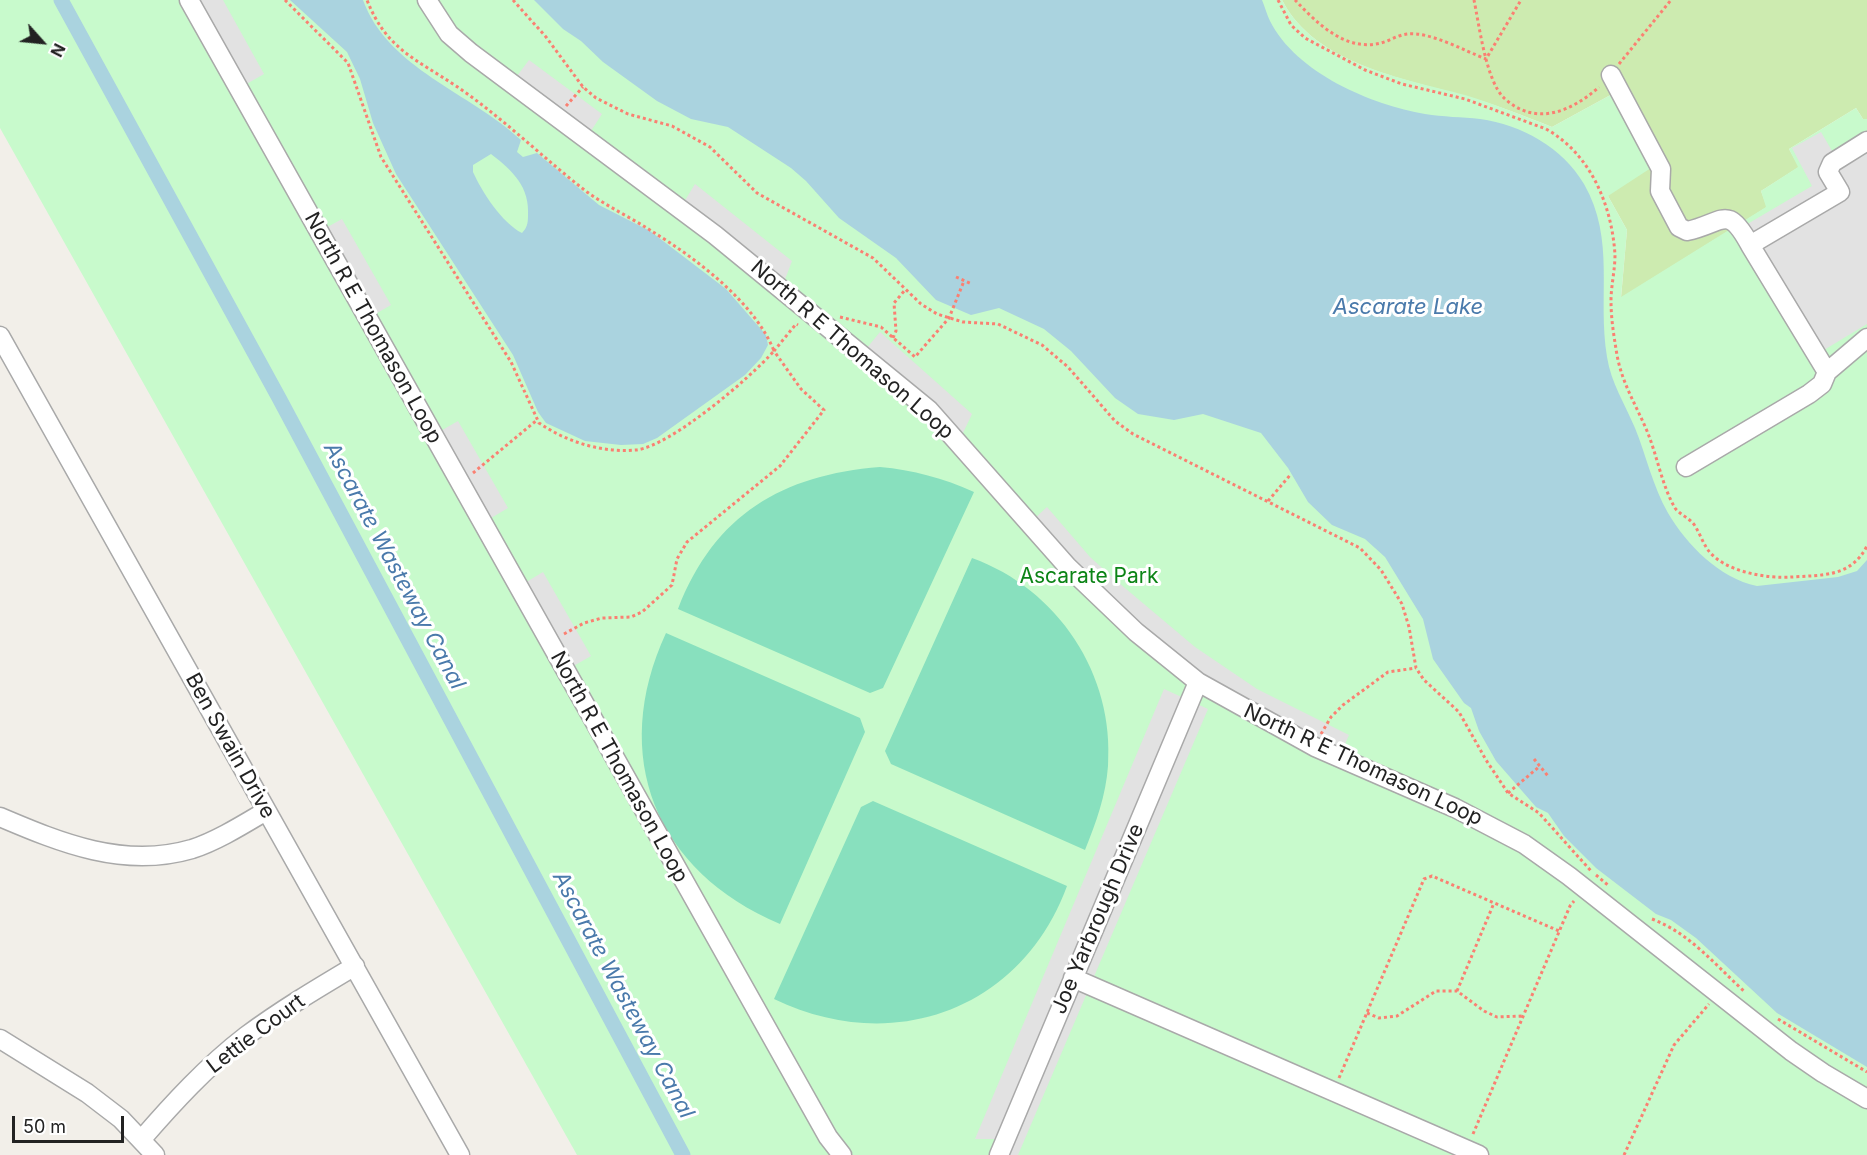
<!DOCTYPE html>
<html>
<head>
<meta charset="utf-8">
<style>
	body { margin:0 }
	#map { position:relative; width:1867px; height:1155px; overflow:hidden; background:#f2efe9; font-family:Inter,sans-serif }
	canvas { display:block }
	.north { position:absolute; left:12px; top:12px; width:60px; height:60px; -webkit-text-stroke:4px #fff; paint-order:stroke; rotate:117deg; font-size:16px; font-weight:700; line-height:24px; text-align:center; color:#222 }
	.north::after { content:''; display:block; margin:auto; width:21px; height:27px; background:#222; clip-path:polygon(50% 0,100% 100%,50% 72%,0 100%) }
	.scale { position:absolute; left:12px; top:1116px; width:112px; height:27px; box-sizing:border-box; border:3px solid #222; border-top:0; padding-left:8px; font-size:18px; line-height:21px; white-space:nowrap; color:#222; -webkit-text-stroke:4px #fff; paint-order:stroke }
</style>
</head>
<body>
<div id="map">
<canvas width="1867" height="1155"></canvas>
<div class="north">N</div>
<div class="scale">50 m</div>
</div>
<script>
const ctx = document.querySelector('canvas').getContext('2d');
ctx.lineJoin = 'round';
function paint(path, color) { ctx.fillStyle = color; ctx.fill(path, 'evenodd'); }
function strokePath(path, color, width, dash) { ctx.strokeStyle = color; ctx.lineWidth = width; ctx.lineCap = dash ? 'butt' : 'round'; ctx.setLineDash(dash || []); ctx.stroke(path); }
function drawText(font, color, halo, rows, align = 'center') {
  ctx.font = font + ' Inter,sans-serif'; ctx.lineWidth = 6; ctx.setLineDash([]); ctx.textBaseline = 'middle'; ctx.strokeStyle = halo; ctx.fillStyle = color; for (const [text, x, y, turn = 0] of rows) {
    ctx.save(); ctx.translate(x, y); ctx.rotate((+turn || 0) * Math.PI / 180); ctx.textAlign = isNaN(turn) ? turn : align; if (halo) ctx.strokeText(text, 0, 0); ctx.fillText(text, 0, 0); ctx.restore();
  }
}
const grass = new Path2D(`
	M1282 0H1867V119H1863L1856 108 1789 149 1799 167 1761 191 1767 207 1621 298 1627 230 1608 196 1616 92 1552 127C1524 116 1495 104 1465 96 1402 78 1315 64 1282 0Z`);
const park = new Path2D(`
	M0 0H1282C1315 64 1402 78 1465 95 1495 104 1523 116 1552 127L1616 92 1654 166 1608 196 1627 230 1621 297 1766 207 1761 191 1798 167 1789 149 1856 108 1863 119H1867V1155H577L0 128Z`);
const pitch = new Path2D(`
	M880 467C913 470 943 478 974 492L883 688 870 693 678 609C715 514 782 475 880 467Z
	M972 558C1058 589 1115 675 1108 766 1106 795 1096 823 1085 850L891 764 885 751Z
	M666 633 860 718 865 732 780 924C655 871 609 756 666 633Z
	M873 801 1067 886C1021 1011 892 1056 774 999L861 807Z`);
const parking = new Path2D(`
	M198 0H223L264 74 243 86Z
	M529 60 602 114 589 134 514 80Z
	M1821 132 1842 168 1867 153V324L1824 350 1744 226 1812 186 1792 148Z
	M695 184 792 261 784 282 684 202Z
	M342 219 391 305 370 317 322 230Z
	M880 332 972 414 962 435 866 349Z
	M458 421 508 508 486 521 437 433Z
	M1047 507 1090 557 1119 583 1195 647 1257 689 1349 735 1341 753 1185 666 1071 563 1034 519Z
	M543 572 591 656 570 668 523 584Z
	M1164 689 1208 709 1018 1155H991L998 1139H975Z`);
const water = new Path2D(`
	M290 0H363C388 69 471 93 521 140L517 152 523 157 537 153 599 205 650 231 726 289 766 335 768 345 761 358 745 375 657 438 643 444 621 445 585 441 546 423 538 412 513 355 396 174 373 123 360 79 347 52ZM491 154C513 171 530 187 528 216 528 223 527 228 522 233 502 223 482 192 473 172V165Z
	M534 0H1262C1265 7 1267 15 1270 21 1296 73 1372 105 1425 114 1443 117 1462 117 1480 119 1522 125 1562 147 1584 184 1616 240 1597 296 1607 357 1611 383 1625 404 1635 428 1646 455 1653 487 1668 513 1687 545 1719 578 1757 586L1838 577 1857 571 1867 560V1067L1777 1013 1696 938 1671 920 1656 914 1596 868 1564 836 1548 813 1536 807 1496 761 1479 731 1471 708 1464 703 1433 659 1423 619 1385 557 1365 539 1332 525 1308 502 1288 468 1261 433 1203 414 1174 420 1138 414 1115 398 1071 351 1044 329 999 308 971 315 936 300 896 258 839 218 806 181 791 168 728 127 691 119 657 101 603 62 581 41 563 29Z`);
const canal = new Path2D(`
	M61 0 279 398 683 1155`);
const path = new Path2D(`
	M285 0 348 63 381 157 511 362 539 423C567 442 602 453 636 450 671 446 750 378 774 351 755 303 697 259 653 232 632 218 608 207 587 192 543 158 502 117 456 86 416 59 386 49 367 0
	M513 0 546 37 583 87 596 98 628 114 672 126 710 147 757 193 873 258 921 304 937 314 963 322 998 324 1042 345 1068 367 1115 421 1133 434 1360 548 1381 570 1402 604 1409 627 1416 668 1424 680 1459 712 1486 760 1508 793 1539 813 1591 871
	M1278 0 1291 25 1305 38 1365 70 1402 84 1465 99 1546 129C1591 154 1612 206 1615 255 1615 270 1611 286 1611 301 1611 319 1614 337 1617 355 1622 383 1636 405 1647 431 1657 455 1662 486 1675 508 1680 515 1690 518 1695 526 1700 534 1703 543 1708 550 1724 572 1768 579 1792 577 1823 575 1851 577 1867 546
	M1295 0C1317 23 1345 52 1381 43 1389 41 1398 35 1407 34 1429 31 1465 51 1486 59L1521 0
	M1474 0C1479 24 1486 81 1504 98 1535 127 1571 112 1599 87
	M1619 64 1671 0
	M566 106 583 87
	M956 277 972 284
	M840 317 881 327 915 357 949 318 964 281
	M893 338 896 331 894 303 905 290
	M473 473 537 420
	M1268 501 1291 474
	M564 634 584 623 602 618 631 617 642 612 672 585 677 559 687 542 780 466 824 410 801 389 774 351 796 324 798 325
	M1321 734 1331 717 1343 705 1388 672 1416 668
	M1534 759 1548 776
	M1508 793 1540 766
	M1596 875 1609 886
	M1652 919C1691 934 1715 965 1745 992
	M1457 991 1494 903
	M1367 1013 1379 1018 1397 1016 1436 991H1457L1484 1011 1497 1017 1522 1016
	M1778 1019 1867 1072
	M1339 1078 1424 879 1432 876 1559 931
	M1473 1134 1570 906 1574 901
	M1624 1155 1674 1045 1709 1004`);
const minor = new Path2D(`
	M189 0 828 1137 842 1155
	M427 0 449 34 471 53 715 235 929 410 1067 566 1136 632 1198 682 1315 747 1455 808 1524 844 1569 876 1791 1051 1823 1073 1867 1099
	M1611 75 1661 169 1660 191 1679 227 1687 231C1724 223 1727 203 1750 245
	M0 336 460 1155
	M1827 372 1750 245 1840 192 1828 172 1832 163 1867 141
	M1686 467 1809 394 1822 384 1827 372 1867 338
	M0 817C61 843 124 869 192 849 217 841 244 824 266 811
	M1073 978 1479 1155
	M0 1039 87 1093 121 1119 155 1155
	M141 1140C173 1103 207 1066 246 1036 281 1010 318 988 355 966
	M999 1155 1198 682`);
const streetNames = [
	["North R E Thomason Loop",373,328,61],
	["North R E Thomason Loop",852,350,41],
	["Ben Swain Drive",230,746,61],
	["North R E Thomason Loop",1363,765,25],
	["North R E Thomason Loop",619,767,61],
	["Joe Yarbrough Drive",1098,919,-67],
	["Lettie Court",256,1034,-37]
];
const parkNames = [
	["Ascarate Park",1089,577]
];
const waterNames = [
	["Ascarate Lake",1408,307],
	["Ascarate Wasteway Canal",394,566,62],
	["Ascarate Wasteway Canal",623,995,62]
];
paint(grass, '#cdebb0');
paint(park, '#c8facc');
paint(pitch, '#88e0be');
paint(parking, '#e2e2e2');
paint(water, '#aad3df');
strokePath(canal, '#aad3df', 15);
strokePath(minor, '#a9a9a9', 21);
strokePath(path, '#fa8072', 3, [3, 3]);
strokePath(minor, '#fff', 18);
drawText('21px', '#222', '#fff', streetNames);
drawText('21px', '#0c8416', '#fff', parkNames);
drawText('italic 22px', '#4a7aab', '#fff', waterNames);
</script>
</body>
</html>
